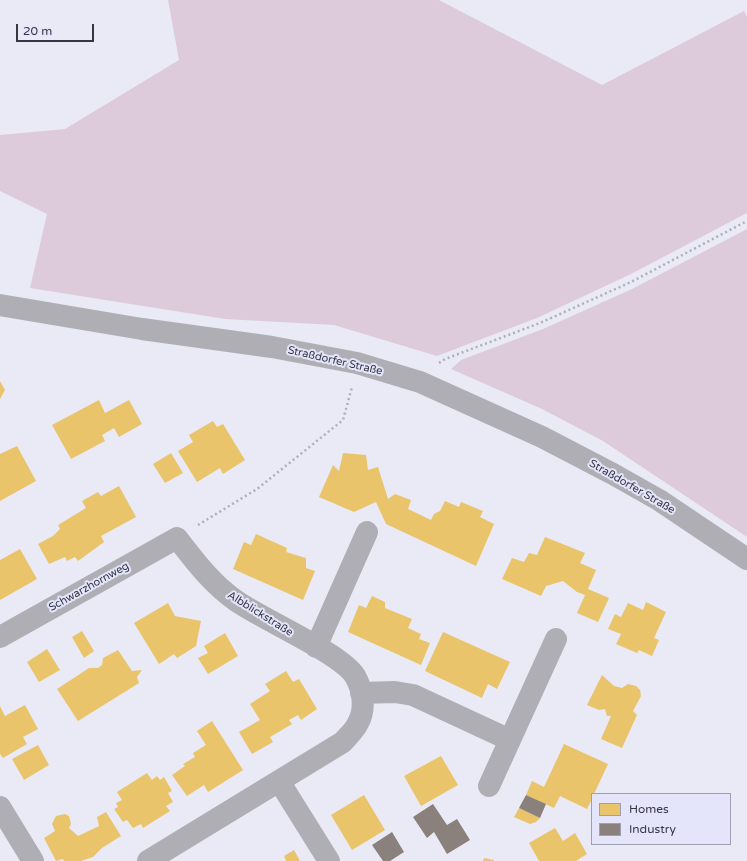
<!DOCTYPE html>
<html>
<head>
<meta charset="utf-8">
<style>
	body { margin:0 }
	#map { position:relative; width:747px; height:861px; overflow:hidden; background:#e9eaf5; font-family:"Varela Round",sans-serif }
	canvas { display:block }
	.legend { position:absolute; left:591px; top:793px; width:140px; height:52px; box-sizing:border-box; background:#e4e5fa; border:1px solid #9f9fb1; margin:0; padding:5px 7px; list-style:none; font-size:12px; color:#373744 }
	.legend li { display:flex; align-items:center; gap:8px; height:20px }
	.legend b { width:20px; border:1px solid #9f9fb1 }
	.scale { position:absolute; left:16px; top:24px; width:78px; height:18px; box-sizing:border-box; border:2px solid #373744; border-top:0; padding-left:5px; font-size:12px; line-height:14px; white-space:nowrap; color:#373744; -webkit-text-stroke:3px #e4e5fa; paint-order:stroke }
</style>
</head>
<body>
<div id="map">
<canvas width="747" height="861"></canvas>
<ul class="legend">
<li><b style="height:11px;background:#e9c46a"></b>Homes</li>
<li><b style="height:11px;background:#8a817c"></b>Industry</li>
</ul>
<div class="scale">20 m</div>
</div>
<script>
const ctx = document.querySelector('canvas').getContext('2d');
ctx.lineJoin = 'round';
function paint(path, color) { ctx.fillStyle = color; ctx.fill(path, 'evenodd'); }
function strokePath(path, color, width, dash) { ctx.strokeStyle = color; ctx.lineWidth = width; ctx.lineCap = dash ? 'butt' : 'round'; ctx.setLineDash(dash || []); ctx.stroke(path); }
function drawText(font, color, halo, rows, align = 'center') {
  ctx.font = font + ' "Varela Round",sans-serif'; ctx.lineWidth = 4; ctx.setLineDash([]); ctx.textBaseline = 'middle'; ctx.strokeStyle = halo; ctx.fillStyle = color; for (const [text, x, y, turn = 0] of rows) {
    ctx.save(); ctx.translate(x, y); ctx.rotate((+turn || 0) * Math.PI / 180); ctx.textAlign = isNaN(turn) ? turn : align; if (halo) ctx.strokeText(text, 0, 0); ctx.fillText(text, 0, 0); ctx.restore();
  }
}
const green = new Path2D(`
	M168 0H439L602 85 744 11 747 17V213L631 274 537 318 437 356 334 325 225 319 30 288 47 214 0 191V135L65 129 179 60Z
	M747 229V537L603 441 542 409 451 369 461 360 543 329 632 289Z`);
const homes = new Path2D(`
	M0 381 5 390 0 399Z
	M99 400 105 413 129 400 142 424 119 437 114 428 102 435 105 441 71 459 52 425Z
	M213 421 217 427 223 424 245 460 223 474 220 468 197 482 178 451 193 442 189 435Z
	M17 446 36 481 0 501V454Z
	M171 453 183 473 165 483 153 464Z
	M343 453 366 455 368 470 378 467 388 499 395 494 411 500 408 509 431 520 434 514 440 511 445 501 459 507 461 502 483 511 480 517 494 524 476 566 386 524 376 502 354 512 319 497 333 465 339 471Z
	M119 486 136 517 101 536 104 542 78 561 75 557 67 561 65 557 49 564 38 544 53 536 60 529 58 525 86 508 82 501 98 492 101 496Z
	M256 534 287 548 286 552 306 558V568L315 571 303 600 233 569 244 542 251 545Z
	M545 537 585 553 580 563 596 570 588 589 609 598 598 622 577 613 585 595 577 592 563 581 546 586 541 596 502 579 512 558 524 562 529 553 537 555Z
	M20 549 37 579 0 600V560Z
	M372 596 385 602V608L412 619 408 628 421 634 419 639 430 643 421 665 348 632 359 605 366 608Z
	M646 602 666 612 654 638 659 640 652 656 639 650 637 653 616 644 621 634 608 629 615 614 621 617 628 603 643 610Z
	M168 603 175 616 201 621 196 646 177 658 174 654 159 664 134 623Z
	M82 631 94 651 84 658 72 637Z
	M443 632 510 662 497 689 488 684 482 698 425 671Z
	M225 633 238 656 208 674 198 658 208 653 204 646Z
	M47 649 60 670 39 682 27 662Z
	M118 650 132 671 142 670 137 677 139 683 78 721 57 689 89 668H98L102 665 103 658Z
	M286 671 293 682 299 679 317 709 301 720 298 715 289 720 292 724 270 737 273 742 252 754 239 732 260 720 250 704 270 691 265 684Z
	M602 675 614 686 622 688 628 684 636 686 640 690 641 696 633 711 637 715 622 748 601 739 611 716H607L605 709 599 710 587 705Z
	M25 705 38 729 23 737 27 744 3 758 0 754V706L5 716Z
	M212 721 243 770 208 792 204 785 187 796 172 775 185 766 183 764 195 757 193 753 206 745 197 731Z
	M564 744 608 764 594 794H592V799L587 809 560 796 554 808 526 795 532 781 544 787Z
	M38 745 49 765 24 780 12 759Z
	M441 756 458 785 421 806 404 776Z
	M147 773 152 780 157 776 160 780 164 777 172 791 168 793 173 802 166 806 170 811 143 828 141 824 133 828 127 820 123 822 114 809 118 807 116 803 122 800 117 792Z
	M364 795 385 830 352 850 331 815Z
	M519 808 540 818 536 822 530 824 514 817Z
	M106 812 121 836 102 848 93 857 81 861H64L63 859 56 861 44 838 55 831 52 824 56 816 65 814 69 816 71 824 69 828 78 836 99 826 97 817Z
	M555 828 563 841 575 833 587 854 576 861H539L529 843Z
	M294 850 300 861H286L284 856Z
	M484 858 494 860V861H483Z`);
const industry = new Path2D(`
	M526 795 546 804 540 818 519 808Z
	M433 804 447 825 457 819 470 840 447 854 434 832 427 838 413 817Z
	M392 832 404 852 390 861H383L372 845Z`);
const path = new Path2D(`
	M439 363 445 359 540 323 631 282 747 221
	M198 525 257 489 343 420 352 387`);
const minor = new Path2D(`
	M0 305 142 329 272 347 357 363 420 382 542 437 613 474 659 500 747 559
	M0 637 177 538C195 561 211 583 235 600 261 619 341 653 355 676 363 690 366 709 358 723 355 730 348 736 343 742L148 861
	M316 647 367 532
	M361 693 395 692 413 695 510 740
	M279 781 329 861
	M489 786 556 639
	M0 807 33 861`);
const streetNames = [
	["Straßdorfer Straße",335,361,13],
	["Straßdorfer Straße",632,487,30],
	["Schwarzhornweg",89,587,-29],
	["Albblickstraße",260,614,32]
];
paint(green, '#ddcbdb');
paint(homes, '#e9c46a');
paint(industry, '#8a817c');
strokePath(path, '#b1aeb7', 2.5, [2, 3]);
strokePath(minor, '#b0aeb5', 22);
drawText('11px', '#373744', '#e4e5fa', streetNames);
</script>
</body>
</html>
